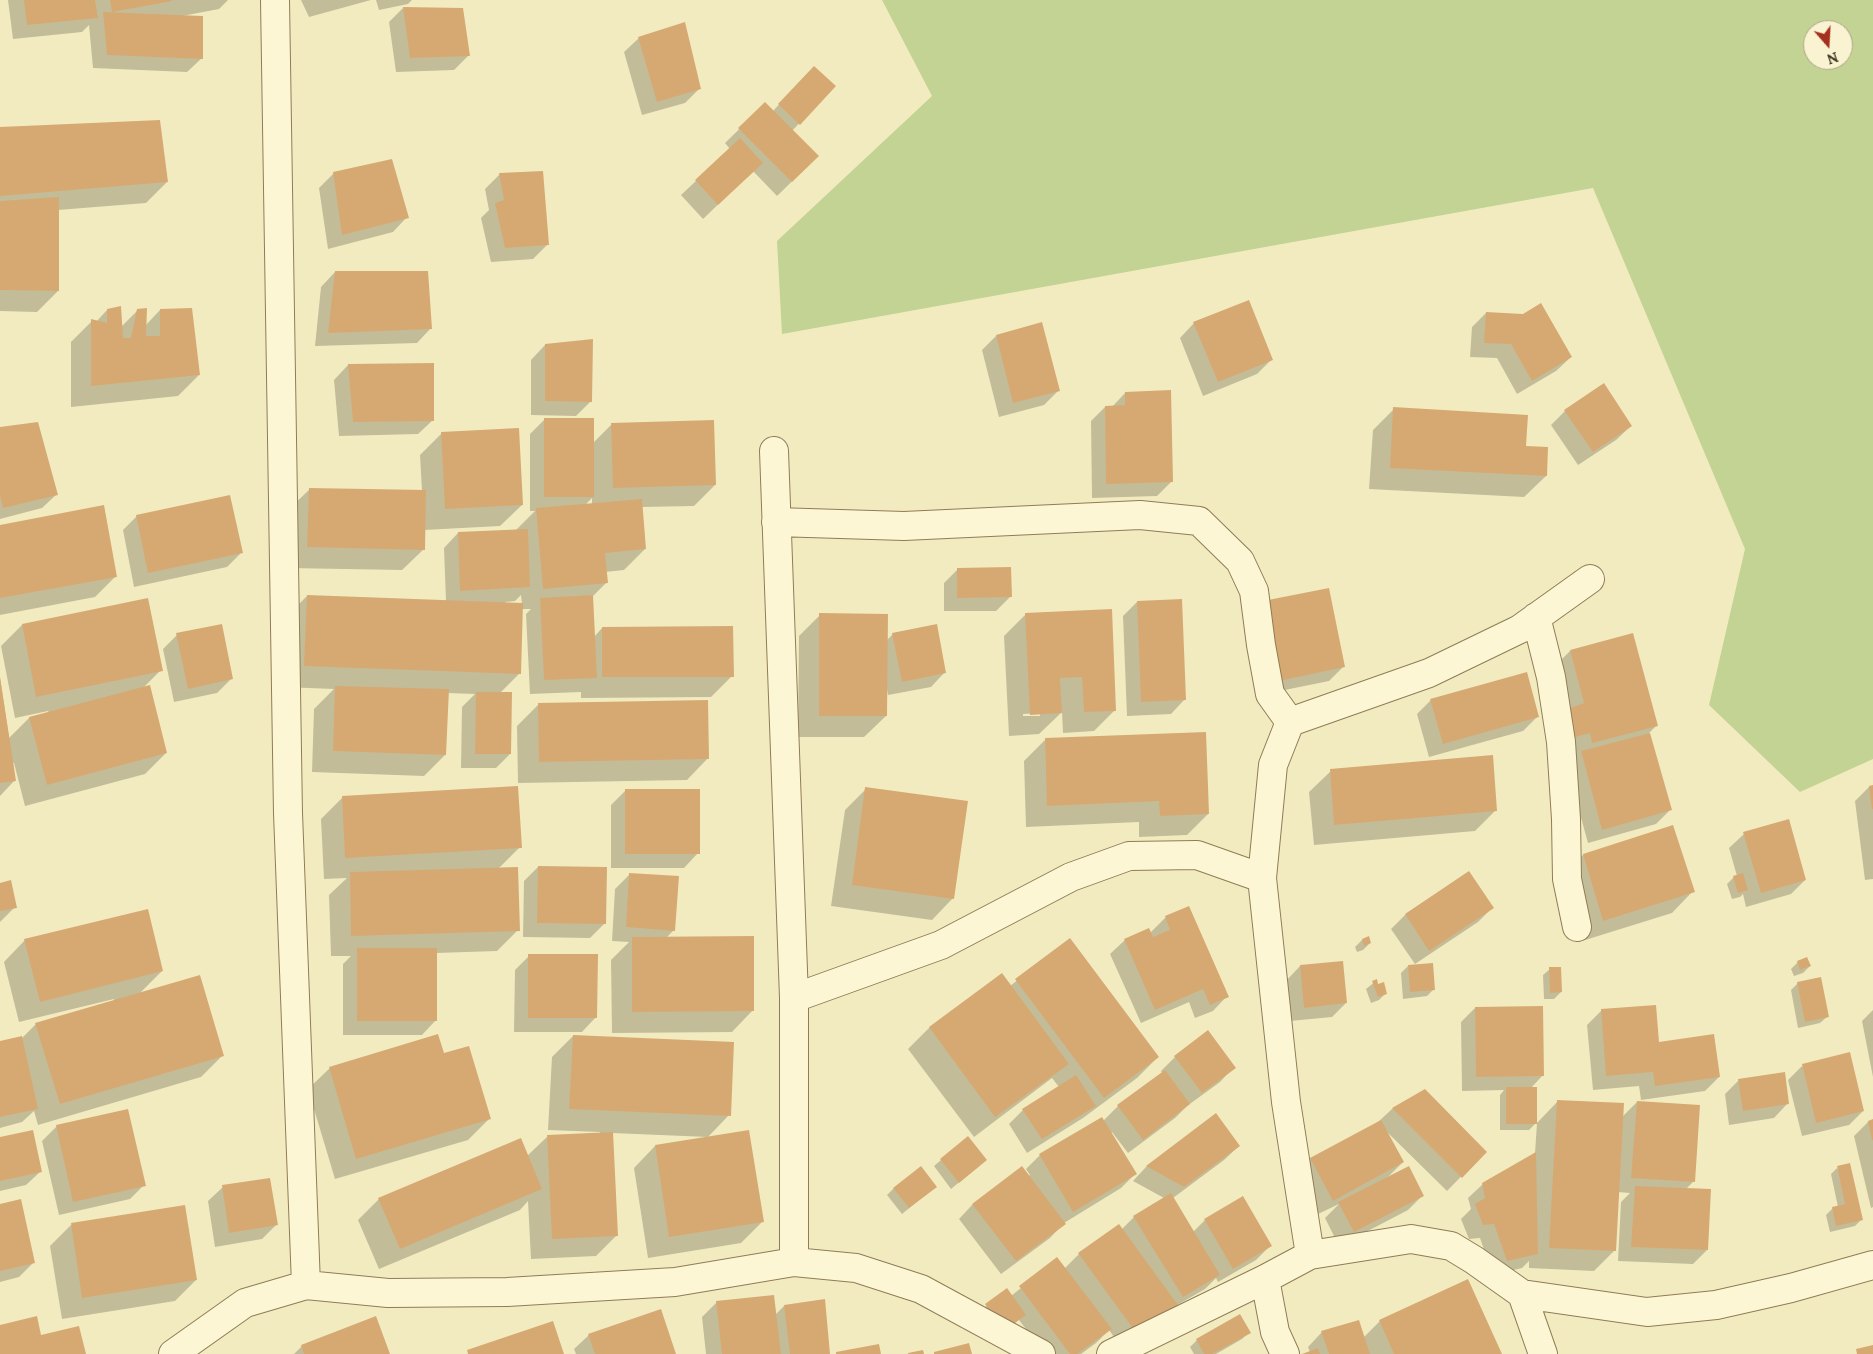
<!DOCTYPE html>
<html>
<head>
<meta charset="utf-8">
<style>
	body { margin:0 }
	#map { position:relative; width:1873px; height:1354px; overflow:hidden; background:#f3ebc0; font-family:Lora,serif }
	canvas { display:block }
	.north { position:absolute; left:1803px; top:20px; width:50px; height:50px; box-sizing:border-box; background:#f9f3d1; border:1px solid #ada589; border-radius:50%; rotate:161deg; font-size:14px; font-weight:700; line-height:20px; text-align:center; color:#3c301c }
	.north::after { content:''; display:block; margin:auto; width:18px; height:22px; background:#a5301e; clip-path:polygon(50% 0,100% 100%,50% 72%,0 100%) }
</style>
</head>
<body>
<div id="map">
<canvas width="1873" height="1354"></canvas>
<div class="north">N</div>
</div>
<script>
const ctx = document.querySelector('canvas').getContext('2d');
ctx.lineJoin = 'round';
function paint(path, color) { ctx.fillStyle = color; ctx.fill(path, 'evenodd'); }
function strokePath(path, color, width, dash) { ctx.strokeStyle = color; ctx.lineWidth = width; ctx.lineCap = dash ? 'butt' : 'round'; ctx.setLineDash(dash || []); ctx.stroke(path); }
const green = new Path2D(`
	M882 0H1873V759L1800 792 1709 705 1745 549 1593 188 782 334 777 241 932 96ZM1813 30H1843V60H1813Z`);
const shadow = new Path2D(`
	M8 0H228L219 9 182 16 202 58 187 72 93 68 89 25 82 32 13 39Z
	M301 0H371L309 17Z
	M376 0H412L408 4 379 10Z
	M403 8 468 56 454 70 396 72 389 22Z
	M639 38 699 89 685 103 642 115 624 52Z
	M800 82 834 86 792 131 818 156 777 196 753 171 703 219 681 195 730 149 725 143 765 104 773 111Z
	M0 128 167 182 146 203 58 210V291L37 312 0 311Z
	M334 173 407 217 393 232 328 249 319 188Z
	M500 174 547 245 533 259 491 262 481 218 489 210 485 189Z
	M335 272 431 328 417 343 315 346 321 287Z
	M107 310 121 327 138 310 145 326 160 310 199 375 178 396 71 407V342L92 321 96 322Z
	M1486 313 1571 357 1556 371 1517 394 1497 358 1470 357 1472 327Z
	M1194 323 1272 359 1257 374 1203 396 1180 338Z
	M996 336 1058 391 1044 405 999 417 982 350Z
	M545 345 591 401 576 416 531 415V360Z
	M433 364V420L418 434 339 436 334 380 348 365Z
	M1125 393 1172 481 1157 496 1092 498 1091 421 1105 407H1112Z
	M1394 409 1524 447 1546 476 1524 497 1369 489 1373 430Z
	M1565 411 1631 426 1616 440 1578 465 1551 425Z
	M544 420 593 443 611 425 715 485 694 506 641 507 645 549 624 570 605 572 606 583 592 597 594 637 602 628 732 676 711 697 581 698V692L530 694 526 614 531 609H522L519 674 500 693 510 754 496 768H461L462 707 475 694 447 693 445 755 424 776 312 772 314 709 334 689 283 687 286 617 307 596 446 601 444 548 458 533 516 530 535 511H530V434ZM592 498V504L585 505ZM521 595 522 604H505V602L515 601Z
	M0 429 57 494 42 508 0 519Z
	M442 433 522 505 500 526 424 530V549L402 570 287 568 288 510 310 489 422 491 420 455Z
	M137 516 241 553 227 567 134 587 123 530Z
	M0 526 116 576 95 597 0 615Z
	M958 569 1011 596 996 611H944V583Z
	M147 600 161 670 144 687 166 753 145 774 25 806 14 763H13L15 780 0 796V678L9 738 29 718 49 713 48 711 15 718 1 646 22 625Z
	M1137 602 1185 699 1171 714 1127 716 1123 616Z
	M1026 614 1115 710 1094 731 1063 733 1062 712 1039 734 1009 736 1004 636ZM1040 713V716H1023V714Z
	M820 615 886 641 893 634 945 672 931 687 888 695 887 689 886 716 864 737H798L799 636Z
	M1250 617 1344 666 1329 681 1265 694Z
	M177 635 232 678 217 693 174 702 163 649Z
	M1570 651 1656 726 1649 733 1670 810 1656 824 1588 843 1567 767 1549 672Z
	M1431 700 1537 717 1523 731 1429 757 1417 714Z
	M538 705 708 758 687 780 518 783 517 726Z
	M1045 740 1208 814 1187 835 1139 837V822L1026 827 1024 761Z
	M1331 771 1496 810 1475 831 1314 845 1309 792Z
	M1869 787H1873V879L1865 880 1855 801Z
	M866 789 953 898 932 920 831 906 845 810Z
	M625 791 698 853 684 868H611V805Z
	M342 798 520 847 498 869 518 930 497 951 436 953V1020L422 1035H343V964L351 956H331L329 895 347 878 324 879 321 819Z
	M1744 834 1805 880 1791 894 1746 907 1743 894 1740 897 1732 899 1727 884 1734 877 1737 876 1729 848Z
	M1583 855 1693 891 1672 913 1582 941 1562 876Z
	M538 867 605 923 590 938 523 937 524 881Z
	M1468 872 1492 908 1478 922 1415 964 1391 929 1405 915Z
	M630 874 674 930 666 938 753 1010 732 1032 612 1033 611 960 629 942 612 941 615 889Z
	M0 884 15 907 0 922Z
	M1166 917 1227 996 1213 1011 1195 1018 1189 1002 1141 1023 1110 954 1125 940 1150 933Z
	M1368 938 1370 943 1363 950 1357 952 1355 947 1362 940Z
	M25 940 162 971 139 994 222 1056 201 1077 38 1125 34 1111 22 1122 0 1128V1043L21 1039 36 1024 114 1001V999L19 1022 4 962Z
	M1069 940 1158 1057 1137 1078 1083 1118 1027 1153 1009 1124 1023 1110 1059 1087 1052 1078 974 1137 908 1049 929 1028 1002 975 1010 986Z
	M529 956 596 1017 582 1032H514L515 970Z
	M1798 962 1810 966 1803 973 1794 976 1791 969Z
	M1300 966 1346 1003 1332 1017 1290 1021 1286 981Z
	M1408 966 1434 989 1427 996 1403 999 1401 973Z
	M1550 969 1561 992 1554 999H1544L1543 975Z
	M1376 981 1378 986 1386 993 1379 1000 1371 1003 1366 989Z
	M1798 983 1827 1017 1820 1023 1798 1028 1791 990Z
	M1475 1008 1543 1075 1531 1088 1536 1123 1529 1130H1500V1095L1504 1090 1462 1091 1461 1022Z
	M1602 1010 1719 1077 1705 1091 1641 1100 1639 1086 1593 1090 1587 1025Z
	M1873 1010V1077L1862 1021Z
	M573 1036 729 1115 708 1137 612 1133 617 1235 596 1256 531 1259 528 1201 520 1210 379 1269 358 1220 379 1199 527 1156 547 1137 600 1134V1132L548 1130 552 1057Z
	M443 1055 489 1119 468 1140 335 1179 308 1089 330 1068Z
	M1175 1057 1234 1067 1220 1082 1187 1106 1175 1118 1128 1153 1112 1132 1111 1133 1135 1174 1121 1188 1064 1223 1050 1238 1001 1274 959 1219 973 1204 1030 1175 1026 1169 1040 1155 1103 1121 1118 1106 1162 1073 1161 1071Z
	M1802 1066 1863 1111 1849 1125 1802 1136 1788 1080Z
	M1739 1080 1788 1103 1774 1118 1729 1125 1725 1094Z
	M1424 1090 1485 1152 1447 1191 1386 1131 1403 1162 1387 1178 1422 1196 1408 1210 1339 1246 1325 1218 1339 1204 1318 1214 1296 1173 1310 1159 1377 1123 1392 1109Z
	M1558 1101 1622 1117 1637 1102 1693 1182 1685 1190 1707 1250 1693 1264 1618 1261 1621 1202 1630 1193 1618 1192 1615 1250 1594 1271 1529 1268V1261L1522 1268 1493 1275 1480 1238 1469 1239 1461 1219 1471 1209 1468 1198 1483 1184 1535 1153 1537 1123Z
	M1216 1115 1239 1146 1224 1160 1173 1198 1193 1232 1205 1220 1243 1198 1271 1245 1256 1260 1218 1282 1216 1278 1205 1289 1174 1307 1122 1348 1109 1330 1096 1343 1081 1354H1045L1019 1320 996 1337 979 1312 1007 1290 1011 1296 1057 1259 1064 1269 1079 1254 1119 1225 1122 1229 1134 1217 1164 1198 1133 1181 1146 1167Z
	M1873 1121V1207L1871 1208 1854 1136 1868 1122Z
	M57 1126 144 1185 130 1199 59 1215 42 1141Z
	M0 1138 41 1171 26 1185 0 1191Z
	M655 1146 763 1221 741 1243 648 1258 634 1168Z
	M941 1160H986L951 1189 934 1166Z
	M1837 1168 1862 1219 1855 1226 1830 1232 1826 1215 1833 1208 1838 1207 1831 1174Z
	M223 1187 276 1225 262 1239 215 1247 208 1201Z
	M894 1188 928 1193 902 1214 887 1195Z
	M0 1205 33 1263 19 1277 0 1282Z
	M71 1225 196 1280 175 1301 62 1319 50 1246Z
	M773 1296 775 1315 784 1306 828 1354H706L702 1317 716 1303Z
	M1380 1321 1501 1354H1305L1310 1352 1308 1347 1322 1332 1363 1338Z
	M1249 1332 1242 1339 1216 1354H1194L1190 1347 1197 1340Z
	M589 1335 675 1354H576L574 1349Z
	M302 1346 389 1354H294Z`);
const building = new Path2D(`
	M24 0H95L98 18 27 25Z
	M110 0H171L172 1 112 12Z
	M403 7 463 8 470 56 410 58Z
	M103 12 203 16V59L107 55Z
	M685 22 701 89 657 102 638 37Z
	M814 66 836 86 800 125 778 104Z
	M765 102 819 156 792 182 738 128Z
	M160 120 168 182 0 196V127Z
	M740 138 763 163 718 205 695 180Z
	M392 159 409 218 342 235 333 172Z
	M543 171 549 245 505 248 495 203 504 200 499 173Z
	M59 197V291L0 290V201Z
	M335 271H428L432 329 328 333Z
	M1249 300 1273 360 1218 382 1193 322Z
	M1541 303 1572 357 1532 381 1511 344 1484 343 1486 312 1523 314Z
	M121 306 123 338H131L137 309 147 308 146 336H160V309L192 308 200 375 91 386V319L107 323V309Z
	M1042 322 1060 391 1013 403 996 335Z
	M593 339 592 402 545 401V344Z
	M434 363V421L353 422 348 364Z
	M1604 383 1632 426 1593 452 1564 410Z
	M1171 390 1173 482 1106 484 1105 406 1125 405V392Z
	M1393 407 1528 415 1526 446 1548 447 1547 476 1390 468Z
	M544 418H594V497H544Z
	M714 420 716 485 613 488 611 423Z
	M38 422 58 495 3 508 0 495V427Z
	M519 428 523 505 445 509 441 432Z
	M309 488 426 490 425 550 307 547Z
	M230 495 243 553 148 573 136 515Z
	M642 499 646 549 605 553 608 583 543 589 536 508Z
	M104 505 117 577 0 598V525Z
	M528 529 530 587 460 591 458 532Z
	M1011 567 1012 597 957 598V568Z
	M1329 588 1345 667 1279 681 1263 601Z
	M307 595 523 603 521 674 304 666Z
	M593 595 597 678 544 680 540 598Z
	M148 598 163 671 36 697 22 624Z
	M1182 599 1186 700 1141 702 1137 601Z
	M1112 609 1116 711 1084 712 1082 677 1060 678 1062 713 1030 715 1025 613Z
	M819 613 888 614 887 716H819Z
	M222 624 233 679 188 689 176 633Z
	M937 624 946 673 902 682 892 633Z
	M733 626 734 677H602V627Z
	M1633 633 1658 726 1592 743 1590 733 1575 737 1568 709 1584 703 1570 650Z
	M1527 672 1539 717 1443 744 1430 699Z
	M0 677 16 781 0 783Z
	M150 685 167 753 47 785 29 717Z
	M335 686 449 689 446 755 333 751Z
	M476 692H512L511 754H475Z
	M708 700 709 759 539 762 538 703Z
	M1206 732 1209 814 1160 816 1159 801 1047 806 1045 738Z
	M1650 733 1672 810 1602 830 1581 751Z
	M1493 755 1497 811 1334 825 1330 769Z
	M1873 785V809H1872L1869 786Z
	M518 786 522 848 345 858 342 796Z
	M865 787 968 801 954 899 852 885Z
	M625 789H700V854H625Z
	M1789 819 1806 880 1761 893 1743 832Z
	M1673 825 1695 892 1603 921 1583 854Z
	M538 866 607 867 606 924 537 923Z
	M518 867 520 931 351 936 350 872Z
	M1469 871 1494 908 1429 951 1405 914Z
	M629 873 679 876 675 931 626 927Z
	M1743 873 1748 890 1738 893 1733 876Z
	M11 880 17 908 0 911V883Z
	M1189 906 1229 997 1210 1005 1203 989 1155 1010 1124 939 1149 928 1153 937 1170 930 1165 916Z
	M148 909 163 971 40 1002 24 939Z
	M754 936V1011L632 1012V937Z
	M1369 936 1371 943 1364 946 1362 939Z
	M1070 938 1159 1057 1104 1098 1015 979Z
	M357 948H437V1021H357Z
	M528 954H598L597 1018H528Z
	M1807 957 1811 966 1800 970 1797 961Z
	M1343 961 1347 1003 1304 1008 1300 965Z
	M1433 963 1435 990 1410 992 1408 965Z
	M1549 967H1561L1562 992 1550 993Z
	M1002 973 1069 1064 995 1117 929 1027Z
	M200 975 224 1056 60 1104 35 1023Z
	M1821 977 1829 1017 1805 1022 1797 982Z
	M1377 979 1378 984 1384 982 1387 994 1378 997 1372 981Z
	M1656 1005 1659 1042 1714 1034 1720 1077 1655 1086 1653 1072 1606 1076 1601 1009Z
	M1543 1006 1544 1076 1476 1077 1475 1007Z
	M1208 1030 1236 1068 1202 1093 1174 1056Z
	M438 1034 444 1053 469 1046 491 1119 356 1159 329 1067Z
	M573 1035 734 1042 731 1116 569 1109Z
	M22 1036 38 1109 0 1117V1041Z
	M1850 1052 1864 1111 1816 1123 1802 1064Z
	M1165 1070 1190 1104 1143 1140 1117 1105Z
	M1785 1072 1789 1104 1743 1111 1738 1079Z
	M1076 1075 1096 1106 1042 1139 1022 1109Z
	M1506 1087H1537V1124H1506Z
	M1425 1089 1487 1152 1462 1178 1392 1108Z
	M1557 1100 1624 1103 1616 1251 1549 1248Z
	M1637 1101 1700 1105 1695 1182 1631 1178Z
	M128 1109 146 1186 73 1202 56 1125Z
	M1216 1113 1240 1146 1184 1187 1146 1166Z
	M1102 1117 1137 1174 1073 1212 1039 1154Z
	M1873 1119V1140H1872L1868 1121Z
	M1381 1120 1404 1162 1333 1201 1310 1158Z
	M33 1130 42 1172 0 1181V1137Z
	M749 1130 764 1222 669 1237 655 1145Z
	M613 1132 618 1236 552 1239 547 1135Z
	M968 1136 987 1160 959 1183 940 1159Z
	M521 1138 542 1189 400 1249 378 1198Z
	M1536 1152 1538 1254 1507 1261 1494 1224 1483 1225 1475 1204 1485 1198 1482 1183Z
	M1850 1163 1863 1220 1836 1226 1832 1207 1845 1204 1837 1166Z
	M921 1166 937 1187 909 1208 893 1188Z
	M1022 1166 1066 1224 1016 1261 972 1204Z
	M1409 1166 1424 1196 1354 1232 1338 1202Z
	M270 1178 278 1225 229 1233 222 1185Z
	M1635 1186 1711 1189 1708 1250 1631 1247Z
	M1171 1193 1220 1275 1183 1297 1133 1216Z
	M1243 1196 1272 1246 1233 1269 1204 1219Z
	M21 1199 35 1263 0 1271V1204Z
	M185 1205 197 1280 82 1298 71 1223Z
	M1119 1224 1178 1305 1137 1334 1078 1253Z
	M1057 1257 1112 1329 1077 1354H1070L1019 1286Z
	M1468 1279 1502 1354H1394L1379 1320Z
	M1007 1288 1026 1315 1003 1331 985 1304Z
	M774 1295 781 1354H722L716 1301Z
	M825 1299 830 1354H790L784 1305Z
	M661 1309 676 1354H595L588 1334Z
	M1240 1314 1251 1333 1212 1354H1204L1196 1339Z
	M37 1316 41 1335 79 1326 86 1354H0V1325Z
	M376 1316 390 1354H304L301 1345Z
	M1359 1320 1370 1354H1329L1321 1331Z
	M553 1321 564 1354H468L467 1350Z
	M969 1343 972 1354H934V1352Z
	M879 1344 881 1354H836V1352Z
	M1873 1345V1354H1857L1856 1349Z
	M1318 1348 1320 1354H1302Z
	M923 1350 924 1354H908V1353Z`);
const street = new Path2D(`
	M275 0 288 813 306 1285
	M774 451 794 998V1262
	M776 522 904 526 1140 515 1199 521 1240 561 1254 591 1261 645 1270 694 1290 722
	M1536 617 1551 677 1561 742 1566 819 1567 879 1577 927
	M794 998 941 945 1071 877 1129 856 1197 855 1262 878
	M1310 1255 1286 1102 1262 878 1273 765 1290 722 1429 673 1520 629 1590 579
	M1265 1279 1275 1332 1285 1354
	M1522 1294 1543 1354
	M173 1354 245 1303 306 1285 388 1293 507 1292 675 1282 794 1262 856 1268 921 1289 1041 1354
	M1111 1354 1265 1279 1310 1255 1411 1239 1451 1246 1474 1260 1522 1294 1647 1312 1716 1305 1791 1288 1873 1265`);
paint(green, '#c2d393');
paint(shadow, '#0003');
paint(building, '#d6a972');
strokePath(street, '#8f7c56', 30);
strokePath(street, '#fdf6d5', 28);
</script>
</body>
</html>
